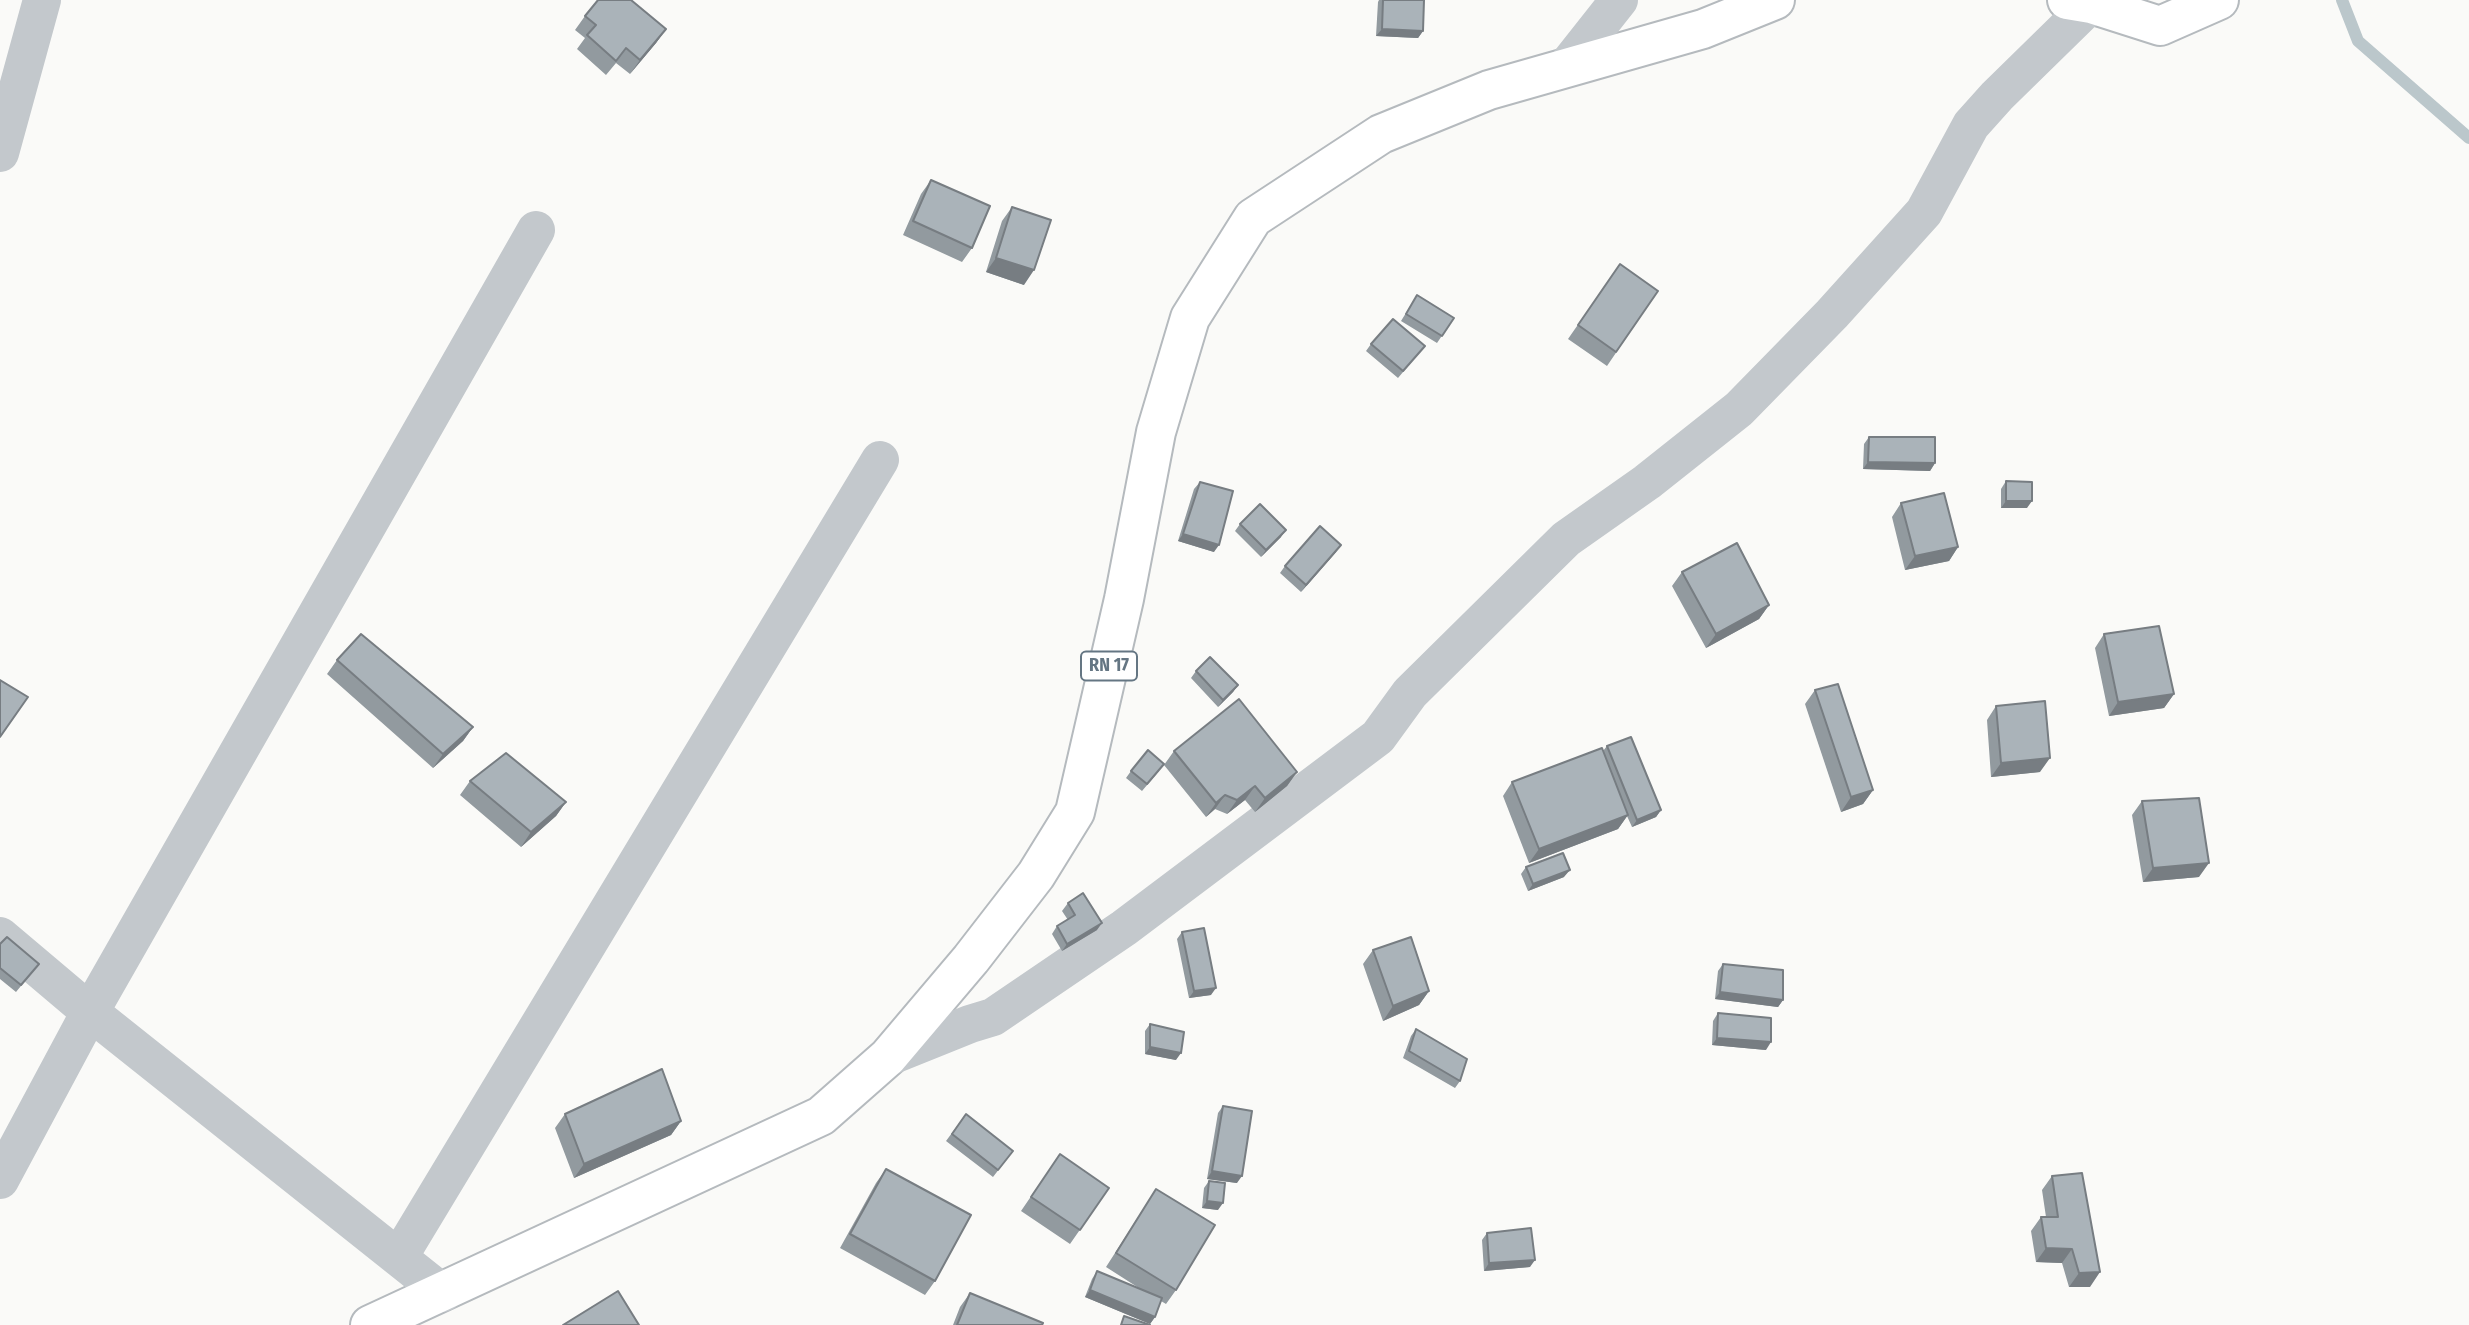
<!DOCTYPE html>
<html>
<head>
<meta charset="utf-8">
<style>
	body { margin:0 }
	canvas { display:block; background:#fafaf8 }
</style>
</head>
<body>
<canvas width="2469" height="1325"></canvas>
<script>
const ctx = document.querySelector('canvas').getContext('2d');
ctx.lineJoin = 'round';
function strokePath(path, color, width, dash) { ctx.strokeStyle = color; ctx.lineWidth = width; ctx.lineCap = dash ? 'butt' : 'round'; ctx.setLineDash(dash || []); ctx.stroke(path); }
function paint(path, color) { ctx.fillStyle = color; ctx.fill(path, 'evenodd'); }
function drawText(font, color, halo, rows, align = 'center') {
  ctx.font = font + ' "Fira Sans Condensed",sans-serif'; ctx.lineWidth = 7; ctx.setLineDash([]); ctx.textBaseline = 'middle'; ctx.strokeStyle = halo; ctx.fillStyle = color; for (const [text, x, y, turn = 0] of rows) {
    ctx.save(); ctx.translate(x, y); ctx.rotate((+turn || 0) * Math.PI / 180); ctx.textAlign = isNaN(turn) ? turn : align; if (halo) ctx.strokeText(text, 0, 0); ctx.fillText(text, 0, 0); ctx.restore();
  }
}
const stream = new Path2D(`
	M2342 0 2358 41 2469 138`);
const minor = new Path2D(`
	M0 153 42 0
	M0 936 90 1012 443 1293
	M888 1057 970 1024 993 1017 1124 928 1378 737 1410 693 1566 539 1647 482 1739 409 1832 314 1924 212 1971 125 1997 96 2091 4
	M0 1180 90 1012 536 230
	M399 1257 880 460`);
const tertiary = new Path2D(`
	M1566 67 1619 0`);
const primary = new Path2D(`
	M2067 0 2091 4 2160 26 2219 0
	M370 1325 821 1116 888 1057 971 959 1036 875 1075 812 1124 599 1156 432 1190 318 1253 218 1381 134 1489 90 1703 29 1775 0`);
const wall = new Path2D(`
	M1379 0H1424L1423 31 1418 38 1376 36 1378 2Z
	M585 16 666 29 656 43 630 74 616 63 606 75 577 49 585 38 575 30Z
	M931 180 972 248 962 262 903 235 921 194Z
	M1012 207 1024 285 986 272 1002 221Z
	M1620 264 1658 291 1607 366 1568 339Z
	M1417 295 1454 318 1437 343 1401 321Z
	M1371 344 1425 346 1398 378 1366 351Z
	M1869 437 1935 463 1930 471 1863 469 1864 444Z
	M2006 481 2027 508H2001V489Z
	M1200 482 1214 552 1178 541 1194 489Z
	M1901 503 1958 547 1949 561 1905 570 1892 517Z
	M1240 524 1281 537 1261 557 1235 531Z
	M1336 552 1301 592 1280 573 1285 566Z
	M1682 572 1769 605 1759 619 1706 648 1672 586Z
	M2104 634 2174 694 2164 708 2109 716 2095 648Z
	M337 660 473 727 463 741 433 768 327 674Z
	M1196 671 1238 685 1233 692 1218 707 1191 678Z
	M1815 690 1873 790 1863 804 1841 812 1805 704Z
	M1996 706 2040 772 1991 777 1987 720Z
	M1607 746 1661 810 1656 817 1632 827 1627 816 1618 829 1529 863 1503 796 1512 782 1603 751Z
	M1174 751 1297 772 1287 786 1255 812 1245 800 1227 814 1215 809 1206 817 1164 765Z
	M1131 771H1159L1142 791 1126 778Z
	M470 781 566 802 556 816 521 847 460 795Z
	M2142 801 2199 877 2143 882 2132 815Z
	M1526 867 1564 877 1528 891 1521 874Z
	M1068 903 1097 930 1062 951 1052 934 1057 926 1068 920 1062 911Z
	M1182 932 1211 995 1189 998 1177 939Z
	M0 944 39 964 16 992 0 979Z
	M1373 950 1429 991 1419 1005 1383 1021 1363 964Z
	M1723 964 1783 1000 1778 1007 1715 999 1718 971Z
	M1718 1013 1766 1050 1712 1045 1713 1021Z
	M1150 1024 1176 1060 1145 1054V1031Z
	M1416 1029 1460 1081 1455 1088 1403 1058 1411 1036Z
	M1223 1106 1237 1183 1207 1179 1218 1113Z
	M565 1114 681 1121 671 1135 574 1178 555 1128Z
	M966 1114 1013 1151 993 1177 946 1141Z
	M1060 1154 1109 1188 1070 1244 1021 1211Z
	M886 1169 935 1281 925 1295 840 1248 876 1183Z
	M2052 1176 2090 1287H2069L2062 1263 2036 1262 2031 1231 2041 1217H2046L2042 1190Z
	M1209 1181 1218 1210 1202 1208 1204 1188Z
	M1156 1189 1176 1290 1166 1304 1161 1301 1155 1317 1150 1324 1085 1297 1092 1279 1097 1271 1142 1290 1106 1267Z
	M1487 1233 1530 1267 1484 1271 1482 1240Z
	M970 1293 1042 1325H953L960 1307Z`);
const shadedWall = new Path2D(`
	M666 29 656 43 630 74 640 60Z
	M1382 29 1423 31 1418 38 1376 36Z
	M996 258 1034 270 1024 285 986 272Z
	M1868 462 1935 463 1930 471 1863 469Z
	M2006 501H2032L2027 508H2001Z
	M1286 530 1281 537 1261 557 1266 550Z
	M1183 534 1219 545 1214 552 1178 541Z
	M1341 545 1336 552 1301 592 1306 585Z
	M1958 547 1949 561 1905 570 1915 556Z
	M1769 605 1759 619 1706 648 1716 634Z
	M1238 685 1233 692 1218 707 1223 700Z
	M2174 694 2164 708 2109 716 2118 702Z
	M473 727 463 741 433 768 443 754Z
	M2050 758 2040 772 1991 777 2001 763Z
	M1297 772 1287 786 1255 812 1265 798Z
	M1255 786 1245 800 1227 814 1237 800Z
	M1873 790 1863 804 1841 812 1851 797Z
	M1225 795 1215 809 1206 817 1216 803Z
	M566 802 556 816 521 847 531 832Z
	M1661 810 1656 817 1632 827 1637 820Z
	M1628 815 1618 829 1529 863 1539 849Z
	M2209 863 2199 877 2143 882 2153 868Z
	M1570 870 1564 877 1528 891 1533 884Z
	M1102 923 1097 930 1062 951 1067 944Z
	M1216 988 1211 995 1189 998 1194 991Z
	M1429 991 1419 1005 1383 1021 1393 1006Z
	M1720 992 1783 1000 1778 1007 1715 999Z
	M1717 1038 1771 1042 1766 1050 1712 1045Z
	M1150 1047 1181 1053 1176 1060 1145 1054Z
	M681 1121 671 1135 574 1178 584 1164Z
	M1212 1171 1242 1176 1237 1183 1207 1179Z
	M1207 1201 1223 1203 1218 1210 1202 1208Z
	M2046 1248 2072 1249 2062 1263 2036 1262Z
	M1535 1260 1530 1267 1484 1271 1489 1263Z
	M2100 1272 2090 1287H2069L2079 1273Z
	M1090 1290 1155 1317 1150 1324 1085 1297Z`);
const building = new Path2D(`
	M598 0H631L666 29 640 60 626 48 616 61 587 35 596 25 585 16Z
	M1383 0H1424L1423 31 1382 29Z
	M931 180 990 206 972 248 913 221Z
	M1012 207 1051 220 1034 270 996 258Z
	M1620 264 1658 291 1616 352 1578 325Z
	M1417 295 1454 318 1442 336 1406 314Z
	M1393 319 1425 346 1403 371 1371 344Z
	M1869 437H1935V463L1868 462Z
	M2006 481 2032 482V501H2006Z
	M1200 482 1233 491 1219 545 1183 534Z
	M1944 493 1958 547 1915 556 1901 503Z
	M1260 504 1286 530 1266 550 1240 524Z
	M1320 526 1341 545 1306 585 1285 566Z
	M1737 543 1769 605 1716 634 1682 572Z
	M2159 626 2174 694 2118 702 2104 634Z
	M361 634 473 727 443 754 337 660Z
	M1210 657 1238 685 1223 700 1196 671Z
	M0 680 28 697 0 737Z
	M1838 684 1873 790 1851 797 1815 690Z
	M1239 699 1297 772 1265 798 1255 786 1237 800 1225 795 1216 803 1174 751Z
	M2045 701 2050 758 2001 763 1996 706Z
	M1631 737 1661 810 1637 820 1607 746Z
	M1602 748 1628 815 1539 849 1512 782Z
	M1148 750 1164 764 1147 784 1131 771Z
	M506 753 566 802 531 832 470 781Z
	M2199 798 2209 863 2153 868 2142 801Z
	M1563 853 1570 870 1533 884 1526 867Z
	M1083 893 1102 923 1067 944 1057 926 1075 915 1068 903Z
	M1204 928 1216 988 1194 991 1182 932Z
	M7 937 39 964 21 985 0 968V944Z
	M1411 937 1429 991 1393 1006 1373 950Z
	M1723 964 1783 970V1000L1720 992Z
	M1718 1013 1771 1018V1042L1717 1038Z
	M1150 1024 1184 1032 1181 1053 1150 1047Z
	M1416 1029 1467 1059 1460 1081 1409 1051Z
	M662 1069 681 1121 584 1164 565 1114Z
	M1223 1106 1252 1111 1242 1176 1212 1171Z
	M966 1114 1013 1151 998 1170 952 1134Z
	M1060 1154 1109 1188 1080 1230 1031 1197Z
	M886 1169 971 1215 935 1281 850 1234Z
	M2082 1173 2100 1272 2079 1273 2072 1249 2046 1248 2041 1217H2058L2052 1176Z
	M1209 1181 1225 1183 1223 1203 1207 1201Z
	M1156 1189 1215 1225 1176 1290 1116 1253Z
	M1531 1228 1535 1260 1489 1263 1487 1233Z
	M1097 1271 1162 1298 1155 1317 1090 1290Z
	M618 1291 639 1325H563Z
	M970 1293 1043 1323 1042 1325H957Z
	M1124 1316 1150 1325H1121Z`);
const shields = [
	[1109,666,56]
];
const shieldNames = [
	["RN 17",1109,666]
];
strokePath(stream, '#bbc7cb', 12);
strokePath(primary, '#b5babe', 42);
strokePath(minor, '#c3c8cc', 38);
strokePath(tertiary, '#c3c8cc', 38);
strokePath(primary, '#fff', 38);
paint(wall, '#929a9f');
paint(shadedWall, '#777d82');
paint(building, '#aab3b9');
strokePath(building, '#777d82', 2);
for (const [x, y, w] of shields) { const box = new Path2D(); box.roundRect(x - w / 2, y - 14.5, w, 29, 5); ctx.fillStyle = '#fff'; ctx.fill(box); strokePath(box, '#657683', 2); }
drawText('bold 18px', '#657683', null, shieldNames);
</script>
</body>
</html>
